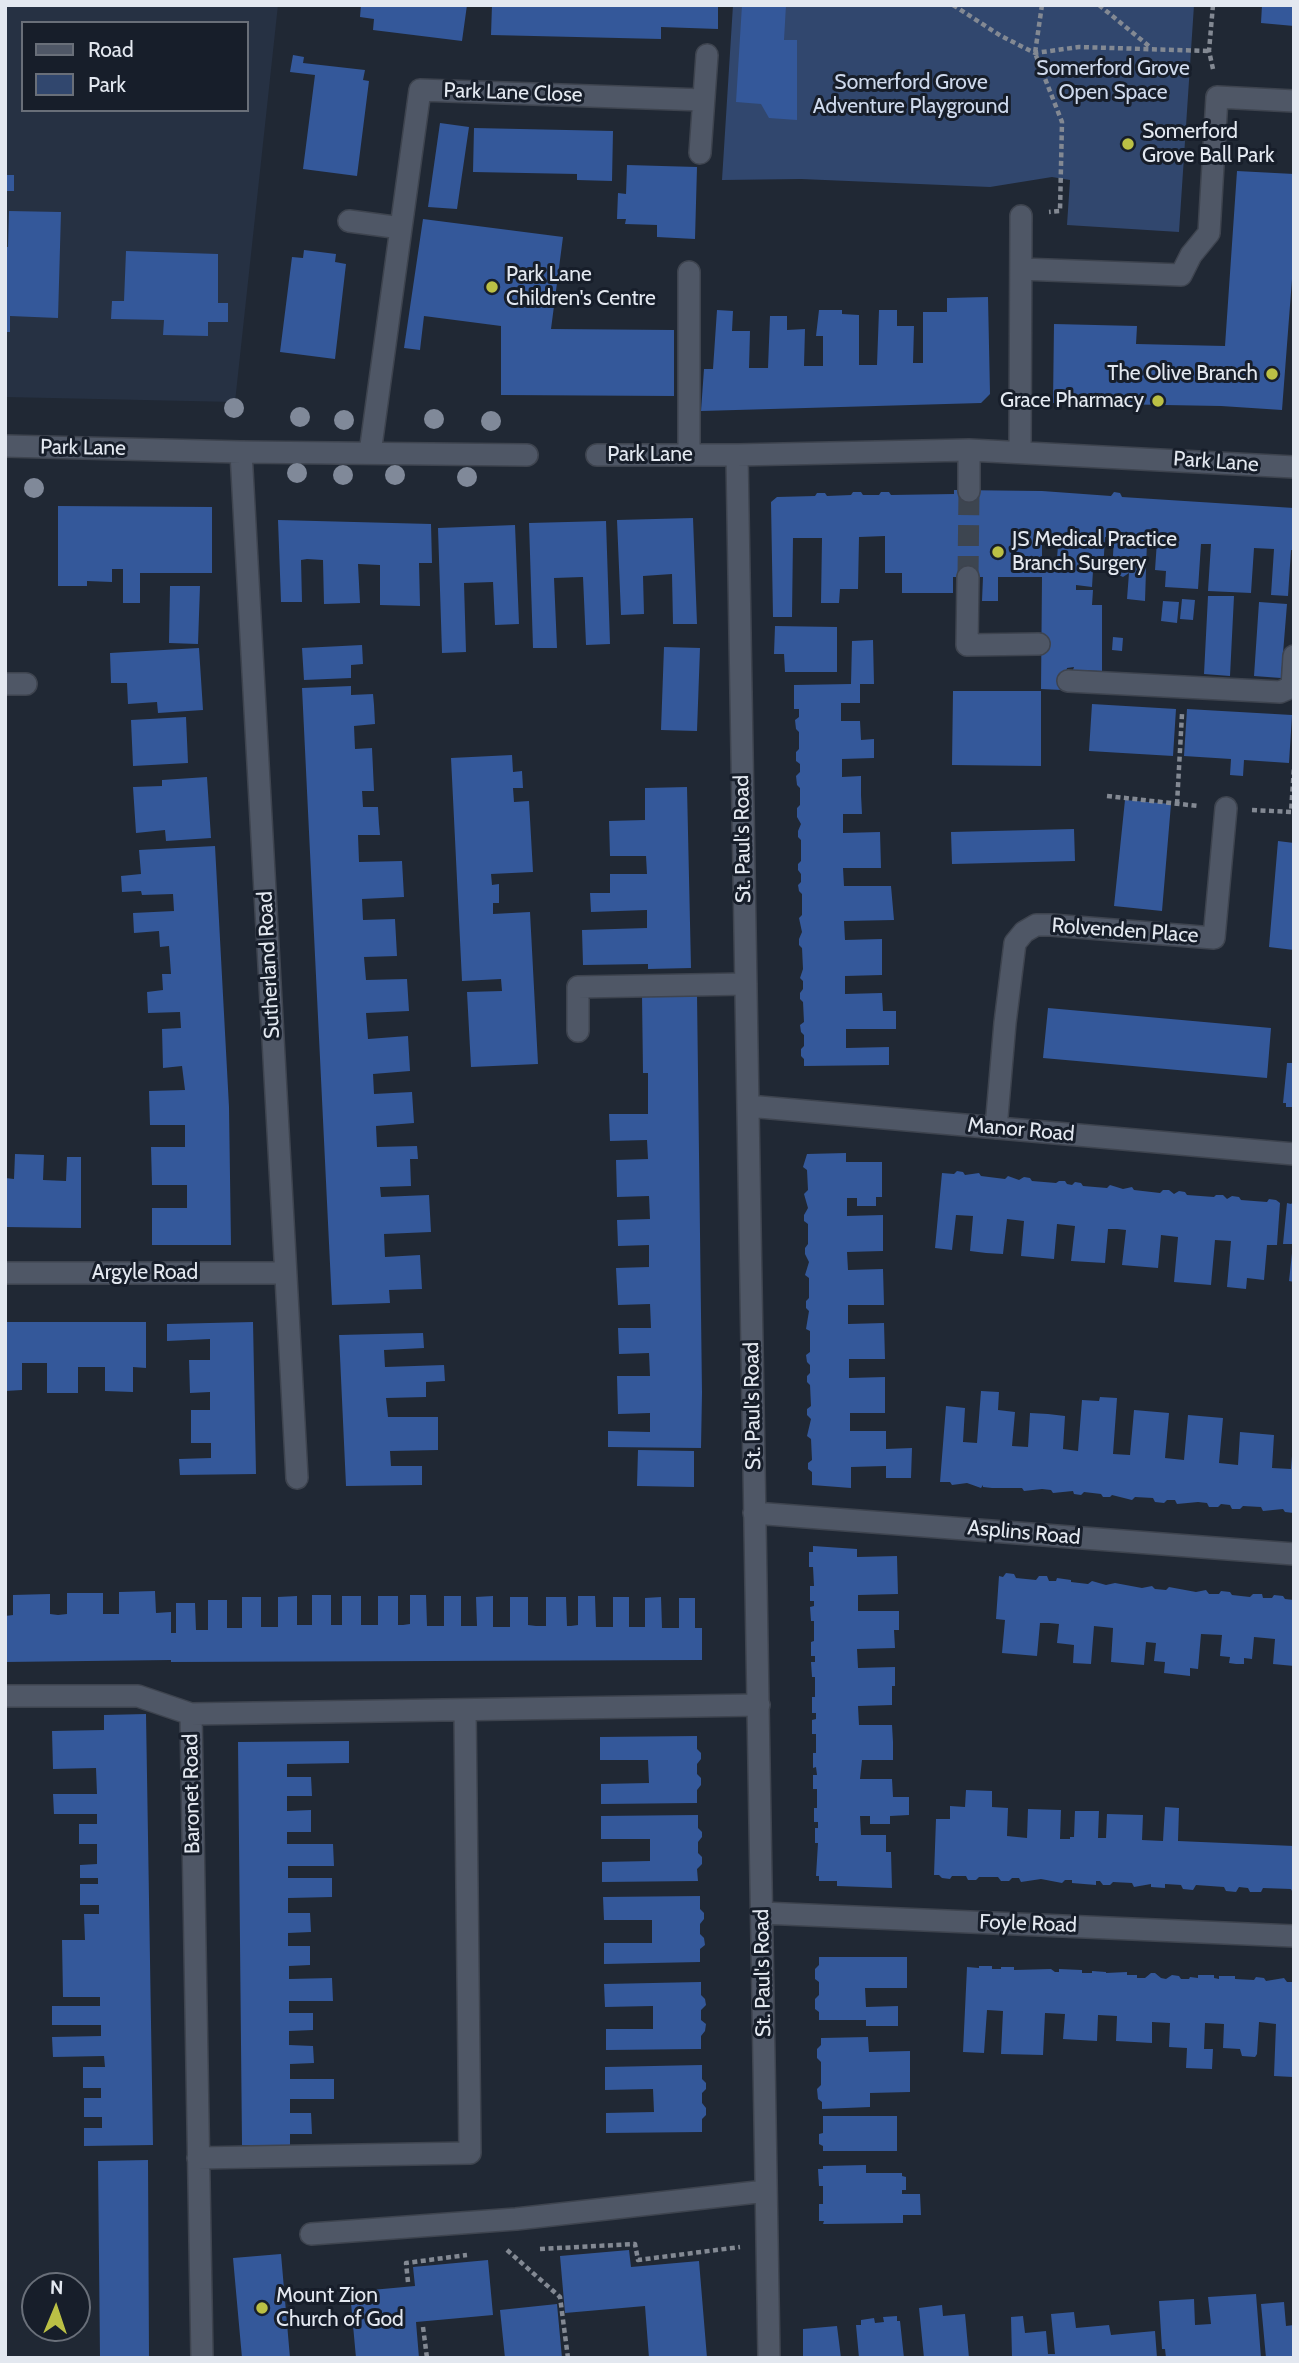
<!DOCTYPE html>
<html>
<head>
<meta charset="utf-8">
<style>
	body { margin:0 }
	#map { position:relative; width:1299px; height:2363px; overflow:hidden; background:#202834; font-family:Cabin,sans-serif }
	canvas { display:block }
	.frame { position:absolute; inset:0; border:7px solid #e3e8f0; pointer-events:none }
	.legend { position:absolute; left:21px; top:21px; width:228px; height:91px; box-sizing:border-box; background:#171e2a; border:2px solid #696f79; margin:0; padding:9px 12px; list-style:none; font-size:21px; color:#e3e8f0 }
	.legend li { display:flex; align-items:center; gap:14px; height:35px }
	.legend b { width:35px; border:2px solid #696f79 }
	.north { position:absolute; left:21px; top:2272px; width:70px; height:70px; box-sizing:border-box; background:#171e2a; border:2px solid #696f79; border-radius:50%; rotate:2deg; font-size:19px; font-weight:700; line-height:28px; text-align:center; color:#e3e8f0 }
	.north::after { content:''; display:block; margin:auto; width:24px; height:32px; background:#bbc045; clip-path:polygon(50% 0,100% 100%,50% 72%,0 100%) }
</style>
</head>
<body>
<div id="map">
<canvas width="1299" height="2363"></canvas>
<div class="frame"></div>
<ul class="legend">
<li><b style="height:9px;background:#4f5766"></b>Road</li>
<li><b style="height:19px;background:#31476e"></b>Park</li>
</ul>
<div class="north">N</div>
</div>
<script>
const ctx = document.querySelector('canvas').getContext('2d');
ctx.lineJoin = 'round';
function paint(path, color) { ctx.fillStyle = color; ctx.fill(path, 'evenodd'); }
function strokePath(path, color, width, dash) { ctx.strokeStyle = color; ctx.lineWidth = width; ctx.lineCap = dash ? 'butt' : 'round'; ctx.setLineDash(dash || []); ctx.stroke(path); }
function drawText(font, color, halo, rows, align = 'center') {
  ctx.font = font + ' Cabin,sans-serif'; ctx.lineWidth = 6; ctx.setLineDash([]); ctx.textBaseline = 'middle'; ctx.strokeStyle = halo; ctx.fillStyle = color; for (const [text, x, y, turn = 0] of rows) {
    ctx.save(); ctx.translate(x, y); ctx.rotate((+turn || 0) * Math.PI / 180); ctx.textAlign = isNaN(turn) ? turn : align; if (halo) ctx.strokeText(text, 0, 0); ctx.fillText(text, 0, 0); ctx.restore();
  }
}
const built = new Path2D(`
	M5 5H278L235 402 5 397ZM23 23H247V110H23Z`);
const green = new Path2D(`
	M733 5H1194L1179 232 1067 225 1070 180 1052 177 990 187 801 179 722 180Z`);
const building = new Path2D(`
	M361 5H467L462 41 373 30 374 19 360 17Z
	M492 5H718V29L661 27V39L491 35Z
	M742 5H786L784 40H797V120L769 118 761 104 736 102Z
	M1262 5H1294V26L1261 23Z
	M293 55 304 57 303 63 365 70 363 80 369 81 357 176 303 169 315 75 290 72Z
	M440 123 469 127 457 209 428 207Z
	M474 128 613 131 612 181 577 180V174L473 172Z
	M627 165 697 167 695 239 657 237V225L625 224 626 219H617L618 193 626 194Z
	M1237 171 1294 174V253L1282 410 1221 406 1053 403 1054 324 1137 326 1136 344 1225 346Z
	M5 175H14V191H5Z
	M9 211 61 212 58 318 10 316V332H5V247H8Z
	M423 219 563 237 551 329 674 330V396L501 395V326L424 316 420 350 404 348Z
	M304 250 336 254 335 262 346 264 335 359 280 352 292 257 303 258Z
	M126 251 218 254V303H228V322H208V336L163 335 164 320 111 319 112 301H124Z
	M988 297 990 394 981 403 701 411 704 369H713L717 310 733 311 732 331H750L749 368H768L770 316H787V330L805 329 804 366H823V336H816L819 310H842V314L859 315V365H877L879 310H897V326H914L913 363H923V312H947V298Z
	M954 490 1042 491 1111 496 1114 492 1120 493 1122 497 1294 508V550H1291L1288 596 1271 595 1274 549 1254 548 1251 593 1208 591 1211 544H1201L1198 589 1182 588 1165 587 1166 571 1155 570 1157 541 1147 540 1145 601 1127 599 1129 573 1123 577 1112 572 1114 538 1105 537 1103 572 1093 571 1092 587 1076 585V590H1093L1092 605H1102V671L1073 670 1074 667 1067 668 1062 690 1041 689 1042 577H998V601H982L983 577H953V593H902V573H885V536L859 537 858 589H840L839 603H821L822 538H793L792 617H773L771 502 777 497 815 496 817 493H825L827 496 851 495 853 492H861L863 495H879L881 492H889L891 495 954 494ZM1042 533 1059 534 1056 570H1042Z
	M58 506 212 507V573H140V603H123V569H112V582L87 581V586H58Z
	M693 518 697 624H673L672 574 643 576 644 614 621 615 617 520Z
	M278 520 431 524 432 563H419L420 606 380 605V565L358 564 360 603 324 604 323 560 307 559 301 560 302 602H281Z
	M606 521 610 644 586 645 583 577 554 578 557 648H533L529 523Z
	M515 525 519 624 495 625 493 582 464 583 466 652 442 653 438 528Z
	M170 586H200L198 644 169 643Z
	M1208 596H1234L1230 676 1204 674Z
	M1182 599 1195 600 1193 620 1180 619Z
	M1163 601 1179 602 1177 623 1161 621Z
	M1259 602 1287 604 1281 678 1254 676Z
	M775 626 837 627V672H785L784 654H774Z
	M1113 637 1123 638 1122 651 1112 650Z
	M873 640 874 684H860V703H841V721H860L861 740 874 739V758L842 759V777L861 776V795L862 814H843V833L880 832 881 868H843L844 886H891L894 920 844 921 845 940 882 939V975L845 976V994L882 993 883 1011H896V1029H846V1048L889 1047V1065L804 1066V1059L801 1056V1049L804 1046V1035L801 1032 800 1025 804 1022 803 1002 800 999V993L803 989V981L800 978 803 969 802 948 799 945V939L802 932 799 918 802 915V894L799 891 798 885 801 882V874L798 870V864L801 861V840L798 837V831L801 824 797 817V808L800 805V788L797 785 796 776 800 772V764L796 761V752L799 749V732L796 729 795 720 799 717V709H794V685L851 684 852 641Z
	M362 645 363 664 351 665V678L304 680 302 648Z
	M664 647 700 648 697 731 661 730Z
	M199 648 203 710 158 713 157 702 128 704 127 683H111L110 653Z
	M351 686V695L373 694 374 705 375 724 354 726 355 749 372 748 374 791H362L363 807H378L379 824 380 835H358L359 862 402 861 404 897 362 899 363 920 395 919 397 956 364 957 366 980 407 979 409 1011 366 1013 368 1039 408 1036 410 1071 373 1074 374 1094 412 1092 414 1123 376 1126 377 1147 417 1146 418 1159H410L411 1186 380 1187 381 1197 429 1195 431 1232 384 1234 385 1257 420 1255 422 1289 389 1290 390 1303 332 1305 302 688Z
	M953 691H1041V766L952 765Z
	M1092 704 1176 709 1173 756 1089 751Z
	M1187 709 1292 715 1289 763 1244 760 1243 776 1230 775 1231 759 1184 756Z
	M186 717 188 763 133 766 131 720Z
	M512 755 513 772 522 771 523 788H513L514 802 529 801 533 872 491 874 492 885 499 884V903H493V914L530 912 538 1064 471 1067 467 992 502 991 501 979 462 981 451 758Z
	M207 777 211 838 166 841 165 830 136 833 133 787 162 786V780Z
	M687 787 691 968 648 969V964L583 965 582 930 647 928V910L591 912 590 893H610V874H647L646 856H610L609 821 645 820V788Z
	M1125 800 1171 804 1162 911 1114 906Z
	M1074 829 1075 861 952 864 951 832Z
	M1278 841 1294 843V950L1269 947Z
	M215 846 229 1107 231 1245H152V1208H187V1185H152L151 1147H185V1125H150L149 1091 185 1090 182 1066 163 1068 162 1029 181 1028 180 1012 148 1013 147 992 163 990 162 974H171L169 946 160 947 159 931 134 933 133 913 174 911 173 894 142 895 141 891 122 892 121 876 141 874 139 850Z
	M697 994 702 1393 701 1448 608 1447V1431L650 1432V1413L618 1414 617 1376H650L649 1353 619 1354 618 1328H651L650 1304 618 1305 616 1268 649 1267V1245L618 1246 617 1220 650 1219 649 1196 617 1197 616 1160 648 1159 647 1140 610 1141 609 1114H648V1073H643L642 995Z
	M1048 1008 1271 1028 1267 1078 1043 1058Z
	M1287 1063H1294V1107H1286V1103H1283Z
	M846 1153V1162H882V1197H876V1206H857V1198H847V1216L883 1215V1251L847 1252 848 1270 883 1269 884 1305H848V1324L884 1323 885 1359H849V1378L885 1377V1413H850V1431H886V1449L912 1448 911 1478H886V1466L851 1467V1488L812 1485V1472L808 1469V1463L812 1460 811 1439 807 1436 811 1419 807 1415V1409L811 1406 810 1385 807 1382V1376L810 1373V1365L807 1362 806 1355 810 1352V1331L806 1329 809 1311 806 1308V1301L809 1298V1278L805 1275 809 1262 805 1254V1248L808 1244V1224L804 1221V1215L808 1208 804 1194 808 1190 807 1170 803 1167 807 1154Z
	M15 1154 44 1155 43 1180 66 1181 67 1157H81V1228L5 1227V1178L14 1179Z
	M957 1171 963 1172 965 1175 979 1173 981 1176 1005 1179 1008 1176 1019 1180 1024 1177 1030 1178 1032 1181 1056 1183 1059 1181H1065L1067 1184 1072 1185 1075 1182 1081 1183 1083 1186 1107 1188 1110 1185 1123 1189 1132 1187 1134 1190 1160 1193 1163 1190H1169L1174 1194 1179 1191 1185 1192 1187 1195 1214 1197 1216 1195H1223L1227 1199 1232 1196 1239 1197 1241 1200 1267 1202 1269 1199 1276 1200 1280 1203 1277 1245H1267L1264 1280 1247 1278 1246 1289 1227 1287 1231 1241 1215 1240 1211 1285 1174 1282 1178 1237 1161 1235 1158 1268 1122 1265 1126 1230 1117 1229H1108L1105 1263 1071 1261 1075 1226 1057 1224 1054 1259 1021 1256 1024 1221 1007 1219 1003 1254 986 1253 970 1251 973 1216 956 1215 952 1250 935 1248 942 1173 954 1174Z
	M1294 1201V1244H1283L1287 1203 1291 1204Z
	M1292 1253H1294V1282L1289 1281Z
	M5 1322H146V1368L133 1367V1392L105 1391V1367H78V1393H47V1363H22V1390L5 1391Z
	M253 1322 256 1474 180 1475 179 1459 211 1458V1443H191V1410H210V1392L190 1393 189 1360H210V1339L167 1341V1324Z
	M423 1333 424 1348 384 1350 385 1367 444 1365 445 1381 426 1382V1397L386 1398 388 1417H438V1450L390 1451 391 1466H422V1485L346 1486 339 1335Z
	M981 1391 999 1392 998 1410 1015 1412 1012 1446 1028 1447 1030 1413 1048 1414 1065 1416 1063 1449 1078 1451 1082 1400 1099 1401 1100 1397 1117 1398 1113 1454 1130 1455 1134 1410 1169 1413 1165 1458 1184 1460 1188 1415 1223 1418 1219 1463 1238 1465 1240 1432 1274 1435 1272 1468 1291 1469 1292 1456H1294V1513L1285 1512 1283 1509 1263 1511 1261 1507 1243 1506 1240 1509H1232L1230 1505 1221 1504 1218 1507H1209L1207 1503 1198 1502 1177 1504 1175 1500H1167L1164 1503 1155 1502 1153 1498 1135 1497 1132 1500 1112 1495 1110 1497H1103L1101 1494 1084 1492 1081 1495 1074 1494 1073 1491 1053 1493 1051 1490 1042 1489 1024 1491 1022 1488H992L983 1487V1485L981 1488 967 1483 952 1485 950 1482H940L946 1406 965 1408 963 1442 977 1443Z
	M638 1450 694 1451V1487L637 1486Z
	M813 1546 857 1549V1557L897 1556 898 1594 858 1595V1611H899V1630H894L895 1648 857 1649 858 1668 895 1667V1686H892V1705L858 1706 859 1725H892L893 1742V1760H862L860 1779H892L893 1797H909V1815L890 1816V1824H870V1816H860L861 1835H886V1852H891L892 1888 837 1886V1881H819V1876H816L818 1843H815V1828H818V1822H814V1808H817V1789H813V1775H817L816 1767 813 1768V1753H816V1734H812V1720L816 1719V1713H812V1697H815V1677H812L811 1662H815V1656H811V1642L814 1641V1621H811L810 1607 814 1606V1601H810V1586H814L813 1567H809V1552H813Z
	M1006 1573 1014 1574 1016 1578 1036 1580 1039 1576H1047L1049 1581H1056L1057 1578 1071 1580V1582L1088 1584 1092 1581 1106 1585 1115 1583 1142 1588 1152 1586 1155 1589 1166 1590 1169 1587 1196 1592 1206 1590 1209 1594H1219L1221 1591 1230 1592 1232 1595 1250 1597 1253 1594H1262L1263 1598H1272L1274 1595 1283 1596 1285 1599 1294 1600V1666L1273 1664 1275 1639 1254 1637 1252 1659 1244 1658V1664H1236L1229 1663 1230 1657 1220 1656 1222 1635 1201 1634 1198 1669 1190 1668V1676L1164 1673 1165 1662 1154 1661 1156 1643 1146 1642 1144 1665 1111 1662 1113 1628 1094 1626 1091 1664 1073 1663 1074 1645 1057 1643 1059 1624 1049 1623H1040L1037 1656 1002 1653 1005 1620 996 1619 999 1576 1003 1577Z
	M155 1591 156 1613 171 1612V1633H176V1603H195L196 1630H208V1600H227V1628H242V1597H261V1627H278V1597L297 1596V1625H312V1595H331V1625H342V1596H361V1625H378V1596H398V1625H403L410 1624V1595H426L427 1626H444V1596H461V1626H477L476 1597 493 1596V1627H510V1597H528V1625L536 1626H546V1597H566L567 1626H571L578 1625V1596H595L596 1627H613V1597H629V1627H645V1598L661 1597 662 1628H679V1598H695V1628H702V1660L171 1662V1660L5 1662V1616L13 1615V1595L50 1594V1614L58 1615 67 1614V1593H103V1614H119V1592Z
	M146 1714 153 2145 84 2146V2128H102V2117H84V2098H101V2088H83V2067H105L104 2056 53 2057 52 2037 101 2036V2025H52V2006H100V1997H63L62 1940H85L84 1914H99V1905H80V1884H98V1878H80V1865L97 1864V1844H79V1824H97V1814H54L53 1794H97L96 1768 53 1769 52 1731 104 1730V1715Z
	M697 1736V1749L701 1753V1759L697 1764V1774L701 1778V1785L697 1790V1803L601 1804V1784L649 1783 648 1760H600V1737Z
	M349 1741V1763L287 1764V1777H311L312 1796H287V1811L311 1810V1832H287V1844H333L334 1866H288V1878H332V1897L288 1898V1913H310L311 1932 288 1933V1946H310V1965L289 1966V1979L332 1978 333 2001H289V2013H313V2030L289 2031V2045L313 2046 314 2063 290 2064V2079H334V2099H290V2113H311L312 2134H290V2145H242L238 1742Z
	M966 1790 992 1791V1807L1008 1808 1007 1836 1027 1838 1028 1809 1061 1810 1060 1839H1070V1837H1074L1075 1811H1099L1098 1838H1106L1107 1814 1143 1815 1142 1840 1163 1841 1165 1807 1179 1808 1178 1841 1294 1846V1895L1291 1889 1263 1888 1261 1892H1250L1248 1888 1239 1887 1236 1892 1226 1891 1224 1887 1196 1885 1193 1890 1183 1889 1181 1885 1165 1884V1888L1151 1887V1884L1134 1887 1132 1883 1113 1882 1110 1885H1103L1100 1881H1096V1885L1072 1883V1880H1065L1062 1883 1041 1879 1021 1882 1019 1878H1012L1009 1881H1001L998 1877H979L976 1880H968L966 1876H952L950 1879 942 1878 939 1875H934L936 1819H950V1806L965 1807Z
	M698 1815V1828L702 1832V1837L698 1842V1853L702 1857V1864L697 1869 698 1881 602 1882V1862L650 1861V1839H601V1816Z
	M700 1896V1909L704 1913V1919L700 1924V1934L704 1938 705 1945 700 1949V1962L604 1964V1943H652V1920H604L603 1897Z
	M819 1957H907V1988H865L866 2007 898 2006V2026H866V2020H819V2012L815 2009V1999L819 1995V1982L815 1979V1969L819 1965Z
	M979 1966H992V1969H1001V1967H1014V1970L1051 1969 1055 1972H1059V1969L1082 1970V1973H1092V1971L1106 1972V1973L1127 1972V1975H1137V1978H1145L1151 1973H1155L1161 1978 1166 1979 1172 1975 1179 1976 1181 1979H1189L1190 1977 1198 1978V1975H1214V1978L1219 1979V1976H1235V1979L1254 1980 1256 1977 1264 1978 1266 1981 1284 1978 1287 1982H1294L1293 2077 1274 2076 1276 2024 1259 2022 1257 2054 1255 2057 1242 2056 1240 2049 1223 2048 1224 2024 1205 2023 1204 2049H1213L1212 2069 1186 2068 1187 2048 1169 2047 1170 2023 1152 2022V2043L1116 2041 1117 2016 1098 2015 1097 2041 1063 2039 1065 2014 1045 2013 1043 2055 1001 2054 1003 2011 987 2010 984 2053 963 2052 967 1967 979 1968Z
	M701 1982V1995L705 1999 706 2005 701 2010V2020L706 2024 705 2031 701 2036V2049L606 2050V2029H653V2006L605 2007 604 1984Z
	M868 2037 869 2052 910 2051V2092L870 2093V2107L822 2109V2102L818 2099 817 2089 821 2085V2062L817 2058V2049L821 2045V2038Z
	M702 2065V2079L706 2083V2089L702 2093V2103L706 2108V2115L702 2119V2132L606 2133V2113L654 2112 653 2089 605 2090V2067Z
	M823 2116H897V2151H823V2146L819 2144V2134L823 2133Z
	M148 2160 149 2358H100L98 2161Z
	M866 2165V2173H902V2176L906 2177V2190H902V2194H920L921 2215H903V2223L823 2224 824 2221H819V2204H823V2186H819L818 2169H823V2166Z
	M629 2250 631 2267 699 2261 707 2358H649L645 2306 565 2313 560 2256Z
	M281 2254 290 2358H242L233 2258Z
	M488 2260 493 2315 416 2322 419 2358H356L350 2292 415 2286 413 2267Z
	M1256 2294 1261 2358H1166L1165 2349H1162L1159 2301 1194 2299 1195 2325 1211 2324 1208 2297Z
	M1284 2302 1286 2326 1294 2325V2358H1266L1261 2304Z
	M557 2304 562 2358H505L500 2310Z
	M942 2305 943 2316 965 2314 969 2358H924L919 2308Z
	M1074 2312 1076 2328 1109 2325 1111 2335 1155 2331 1157 2358H1012L1011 2317 1023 2316 1025 2333 1046 2331 1048 2354H1055L1051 2314Z
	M897 2316V2321H900L904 2358H859L856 2325H861V2320L874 2318 875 2323 884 2322 883 2317Z
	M837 2326 841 2358H803V2329Z`);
const minorTunnel = new Path2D(`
	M968 577 969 491`);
const path = new Path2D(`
	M953 5 1001 36 1035 53 1079 47 1209 51
	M1042 5 1035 53 1062 122 1060 211 1049 212
	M1099 5 1150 47
	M1213 69 1209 51 1213 5
	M1107 796 1198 806
	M1177 804 1182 714
	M1252 810 1291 812 1294 767
	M540 2249 635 2244 638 2260 740 2247
	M507 2250 560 2297 568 2358
	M408 2282 406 2263 467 2255
	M423 2327 427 2358`);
const minor = new Path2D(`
	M700 153 707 55
	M349 221 401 228
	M1021 269 1181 275 1191 255 1209 233 1217 97 1294 101
	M689 272V455
	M5 446 241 452 527 455
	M1020 451 1021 216
	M241 452 297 1478
	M370 453 420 90 703 100
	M597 455H737L969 450 1294 467
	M737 455 769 2358
	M969 491V450
	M968 577 967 645 1039 644
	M1294 656 1292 687H1294
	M1068 681 1280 692 1292 687
	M5 684H26
	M578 1031V987L746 984
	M748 1106 1294 1154
	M996 1128 1005 1023 1015 943 1024 932 1036 925H1051L1214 938 1226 808
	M5 1273H285
	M754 1513 1294 1554
	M5 1696H138L191 1714
	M762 1913 1294 1936
	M198 2158 470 2153 465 1710
	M311 2234 516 2219 766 2191
	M202 2358 191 1714 759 1705`);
const trees = [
	[234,408],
	[300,417],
	[434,419],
	[344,420],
	[491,421],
	[297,473],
	[343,475],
	[395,475],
	[467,477],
	[34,488]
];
const markers = [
	[1128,144,7,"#bbc045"],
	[492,287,7,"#bbc045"],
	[1272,374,7,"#bbc045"],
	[1158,401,7,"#bbc045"],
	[998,552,7,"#bbc045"],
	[262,2308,7,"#bbc045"]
];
const parkNames = [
	["Somerford Grove",1113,69],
	["Open Space",1113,93],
	["Somerford Grove",911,83],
	["Adventure Playground",911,107]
];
const streetNames = [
	["Park Lane Close",513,93,2],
	["Park Lane",83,448,1],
	["Park Lane",650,455],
	["Park Lane",1216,462,4],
	["St. Paul's Road",743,839,-91],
	["Rolvenden Place",1125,931,4],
	["Sutherland Road",269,965,-93],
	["Manor Road",1021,1130,5],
	["Argyle Road",145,1273],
	["St. Paul's Road",753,1406,-91],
	["Asplins Road",1024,1533,5],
	["Baronet Road",192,1794,-91],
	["Foyle Road",1028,1924,2],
	["St. Paul's Road",763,1973,-91]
];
const poiNames = [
	["Somerford",1142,132],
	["Grove Ball Park",1142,156],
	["Park Lane",506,275],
	["Children's Centre",506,299],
	["The Olive Branch",1258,374,"right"],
	["Grace Pharmacy",1144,401,"right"],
	["JS Medical Practice",1012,540],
	["Branch Surgery",1012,564],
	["Mount Zion",276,2296],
	["Church of God",276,2320]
];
paint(built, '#263143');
paint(green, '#31476e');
paint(building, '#34589a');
strokePath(minorTunnel, '#3d4550', 21, [21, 10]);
strokePath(minor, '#3e444f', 24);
strokePath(path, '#838993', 4.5, [5, 3.5]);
strokePath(minor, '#4f5766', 21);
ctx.fillStyle = '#808999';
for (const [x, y] of trees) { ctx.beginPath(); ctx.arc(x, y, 10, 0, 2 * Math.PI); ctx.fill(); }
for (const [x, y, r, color] of markers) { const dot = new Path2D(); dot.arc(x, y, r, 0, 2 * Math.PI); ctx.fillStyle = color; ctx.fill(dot); strokePath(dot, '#171e2a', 2.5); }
drawText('21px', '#ced9ec', '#171e2a', parkNames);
drawText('21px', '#e3e8f0', '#171e2a', streetNames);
drawText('21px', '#e3e8f0', '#171e2a', poiNames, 'left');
</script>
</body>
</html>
